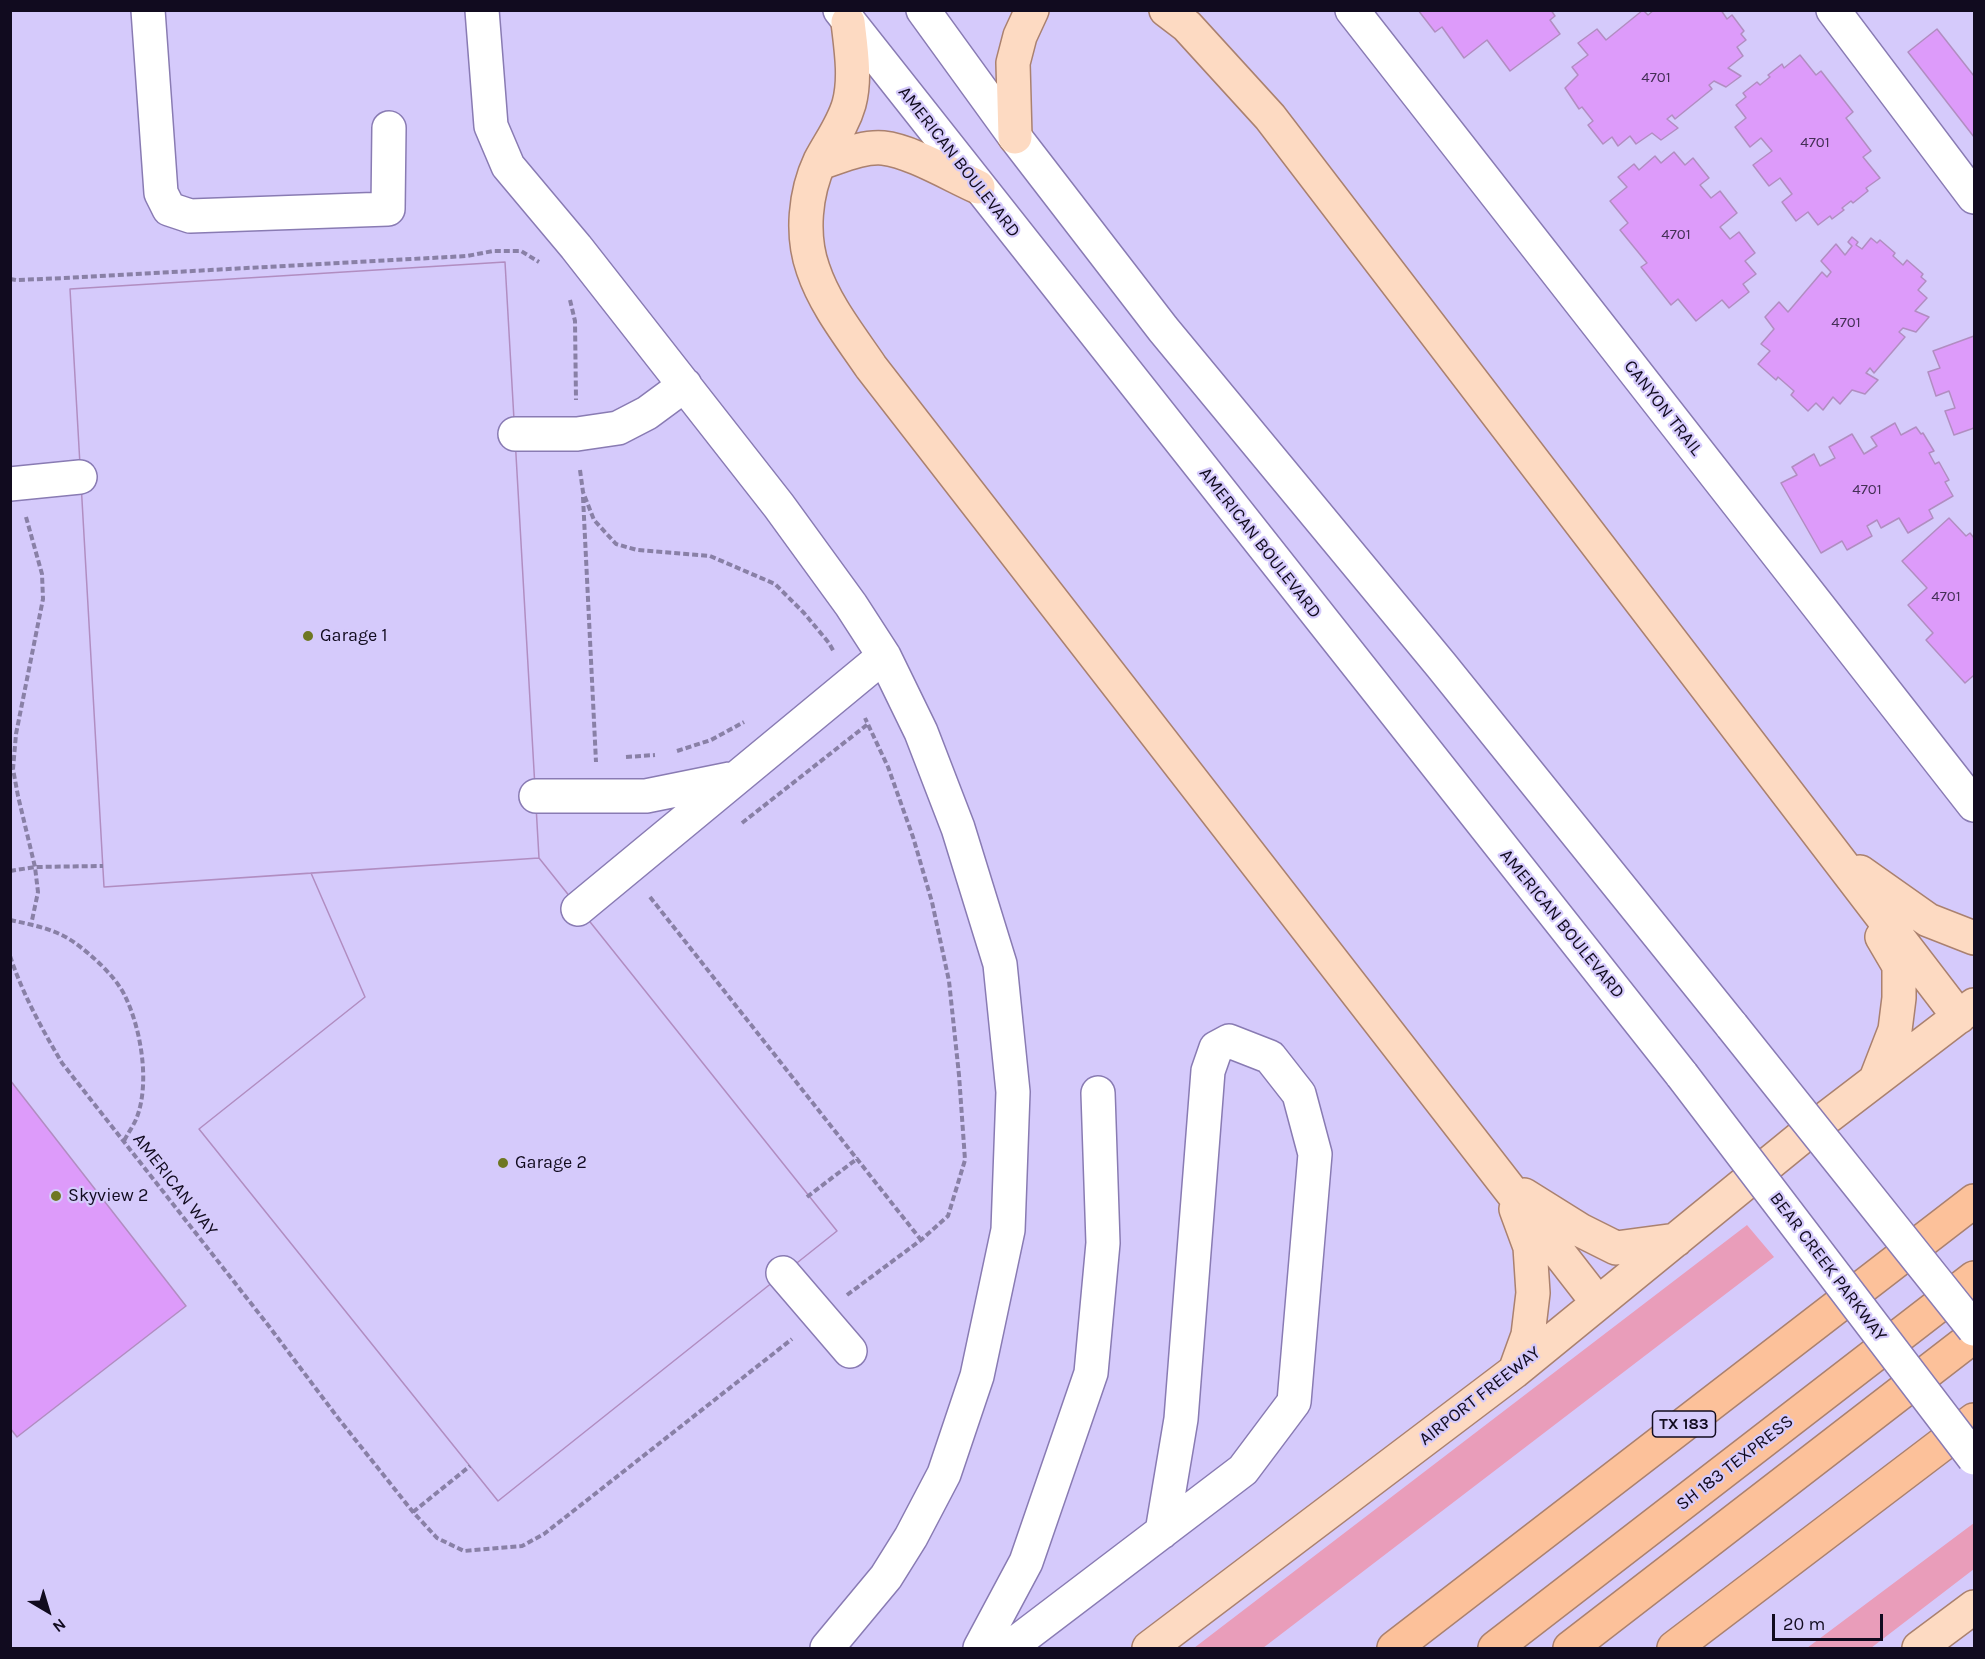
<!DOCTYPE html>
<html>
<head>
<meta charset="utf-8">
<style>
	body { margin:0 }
	#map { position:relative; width:1985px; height:1659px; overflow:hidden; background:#d5cafb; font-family:Karla,sans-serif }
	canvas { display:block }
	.frame { position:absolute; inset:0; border:12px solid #110b1f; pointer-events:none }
	.north { position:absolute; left:18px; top:1581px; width:60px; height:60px; -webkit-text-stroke:4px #d5cafb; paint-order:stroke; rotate:142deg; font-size:16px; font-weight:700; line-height:24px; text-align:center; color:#110b1f }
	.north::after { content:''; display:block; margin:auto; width:21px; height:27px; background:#110b1f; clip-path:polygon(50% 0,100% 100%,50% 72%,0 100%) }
	.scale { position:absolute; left:1772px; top:1614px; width:111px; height:27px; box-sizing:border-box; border:3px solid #110b1f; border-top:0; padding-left:8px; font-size:18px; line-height:21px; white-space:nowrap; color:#110b1f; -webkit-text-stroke:4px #d5cafb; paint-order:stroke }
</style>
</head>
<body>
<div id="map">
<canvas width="1985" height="1659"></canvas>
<div class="frame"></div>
<div class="north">N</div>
<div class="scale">20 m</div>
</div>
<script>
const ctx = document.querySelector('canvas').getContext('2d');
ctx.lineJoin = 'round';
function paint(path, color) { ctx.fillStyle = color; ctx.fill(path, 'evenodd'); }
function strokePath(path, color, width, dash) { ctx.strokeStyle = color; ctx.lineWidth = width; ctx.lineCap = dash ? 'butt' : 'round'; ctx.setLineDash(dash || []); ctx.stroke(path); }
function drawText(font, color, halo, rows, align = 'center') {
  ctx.font = font + ' Karla,sans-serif'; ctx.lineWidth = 4.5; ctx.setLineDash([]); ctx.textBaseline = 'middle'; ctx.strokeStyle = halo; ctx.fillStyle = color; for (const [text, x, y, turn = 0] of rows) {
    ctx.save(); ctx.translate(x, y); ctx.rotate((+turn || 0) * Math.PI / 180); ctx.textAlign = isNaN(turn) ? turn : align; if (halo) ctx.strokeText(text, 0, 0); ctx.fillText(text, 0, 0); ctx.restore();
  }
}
const green = new Path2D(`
	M1747 1225 1774 1257 1263 1648H1194Z
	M1974 1523V1569L1871 1648H1807Z`);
const building = new Path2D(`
	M1418 10H1551L1555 16 1550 20 1560 34 1510 71 1487 40 1464 58 1442 27 1435 32Z
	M1643 10 1648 15 1654 10H1721L1727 19 1732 15 1744 31 1741 34 1746 40 1737 47 1743 56 1728 68 1741 76 1726 87 1714 81 1709 85 1712 89 1675 119 1672 115 1667 119 1678 128 1661 140 1652 133 1636 144 1630 136 1618 146 1612 137 1603 144 1588 125 1593 121 1582 107 1579 109 1565 88 1578 75 1572 67 1588 55 1578 43 1597 29 1606 40Z
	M1937 29 1974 76V137L1908 52Z
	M1800 55 1816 75 1821 71 1853 112 1846 118 1871 151 1863 157 1880 178 1866 188 1868 191 1853 203 1851 201 1842 208 1844 210 1832 219 1830 216 1818 225 1808 212 1796 221 1782 202 1792 194 1780 178 1769 186 1753 165 1772 151 1761 138 1750 147 1735 127 1746 118 1736 105 1746 97 1743 93 1757 82 1760 85 1770 77 1768 75 1782 64 1784 68Z
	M1674 152 1685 165 1693 158 1709 178 1700 185 1711 198 1720 191 1737 213 1720 227 1730 239 1739 232 1755 253 1745 261 1756 274 1743 284 1749 292 1729 308 1722 300 1696 321 1678 299 1671 305 1641 267 1647 263 1620 230 1628 223 1610 201 1627 187 1618 177 1634 164 1639 170 1655 156 1661 163Z
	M1852 237 1858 242 1856 245 1862 249 1871 238 1877 243 1880 240 1895 253 1893 256 1903 265 1907 260 1923 274 1921 277 1926 281 1918 290 1927 298 1915 311 1929 317 1916 332 1903 328 1899 332 1905 337 1874 373 1870 368 1866 373 1878 380 1865 394 1852 390 1840 404 1833 397 1823 410 1816 403 1808 411 1791 395 1794 391 1778 377 1776 380 1758 364 1770 351 1761 344 1774 329 1765 317 1779 302 1788 312 1822 272 1827 277 1831 272 1821 261 1836 244 1845 255 1852 246 1848 242Z
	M505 262 539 858 837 1231 498 1501 199 1129 365 997 311 873 104 887 70 289Z
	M505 262 539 858 104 887 70 289Z
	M1974 336V428L1954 435 1945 411 1955 408 1949 391 1936 396 1928 372 1940 368 1933 351Z
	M1895 423 1901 435 1916 427 1921 434 1923 433 1934 451 1929 453 1935 464 1939 462 1949 480 1945 482 1953 496 1929 510 1933 518 1908 533 1899 518 1881 528 1877 520 1867 526 1872 536 1847 550 1842 541 1821 553 1781 483 1797 475 1792 467 1814 454 1820 466 1835 458 1829 447 1852 434 1864 454 1877 446 1871 437Z
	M1949 518 1966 536 1970 533 1974 538V677L1973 676 1965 683 1926 640 1933 633 1908 605 1927 588 1902 561Z
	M539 858 837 1231 498 1501 199 1129 365 997 311 873Z
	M10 1080 186 1306 17 1437 10 1428Z`);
const path = new Path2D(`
	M10 279 16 280 64 278 467 256 493 251H521L539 262
	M570 300 575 321 576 400
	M580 470 583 492 594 520 616 544 637 550 710 556 775 584 804 613 829 643 834 652
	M583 497 596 762
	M26 517 42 574 43 599 16 734 13 769 18 796 35 867 38 892 31 925
	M677 751 711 740 744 722
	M626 757 655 755
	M742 823 868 724
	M10 871 35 867 103 866
	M650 897 921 1240
	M10 920C33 925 56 929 75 943 92 955 116 977 125 996 141 1029 150 1082 137 1117 134 1125 128 1133 124 1141
	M10 956C23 995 42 1029 62 1063L268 1325 338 1418 413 1512 437 1538 464 1551 522 1546 544 1534 792 1339
	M807 1197 858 1158
	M847 1295 921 1240 948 1216 965 1160 959 1075 949 981 932 902 913 837 888 767 865 718
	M413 1512 470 1466`);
const minor = new Path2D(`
	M148 10 161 193 169 209 190 216 388 209 389 128
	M482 10 491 126 508 166 576 247 779 506 851 605 884 656 921 732 958 828 1000 964 1013 1092 1008 1230 977 1376 944 1474 911 1537 886 1577 827 1648
	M840 10 1682 1075
	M923 10 1015 137 1163 329 1441 665 1732 1026
	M1352 10 1974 805
	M1833 10 1974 197
	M515 434H577L618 428 647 413 685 385
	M10 484 80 477
	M536 796H646L730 779
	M578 909 884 656
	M783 1273 850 1351
	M980 1648 1026 1562 1091 1373 1103 1243 1098 1093
	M1009 1648 1243 1470 1294 1402 1315 1154 1299 1094 1270 1057 1229 1041 1216 1048 1208 1071 1181 1419 1162 1532`);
const major = new Path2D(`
	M1166 10 1187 26 1270 117 1959 1017
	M848 22C851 48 856 78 849 104 843 125 830 142 820 161 805 193 801 235 813 269 825 305 850 336 871 367L1598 1303
	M1015 137 1013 63 1020 36 1032 10
	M820 163C839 157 863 146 883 148 911 151 951 175 978 187
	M1860 872 1928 920 1974 938
	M1876 1079 1895 1030 1899 998V966L1882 937
	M1524 1195 1580 1230 1616 1248 1676 1240
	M1515 1371 1528 1335 1533 1293 1530 1247 1516 1209
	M1149 1648 1515 1371 1804 1135 1974 1005
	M1919 1648 1974 1607`);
const highway = new Path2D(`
	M1394 1648 1974 1201
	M1495 1648 1974 1278
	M1570 1648 1974 1336
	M1674 1648 1974 1420`);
const minorBridge = new Path2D(`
	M1732 1026 1974 1329
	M1682 1075 1974 1458`);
const markers = [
	[308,636,6,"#6e7722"],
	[503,1163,6,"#6e7722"],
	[56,1196,6,"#6e7722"]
];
const numberNames = [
	["4701",1656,78],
	["4701",1815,143],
	["4701",1676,235],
	["4701",1846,323],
	["4701",1867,490],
	["4701",1946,597]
];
const shields = [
	[1684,1424,63]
];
const shieldNames = [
	["TX 183",1684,1424]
];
const streetNames = [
	["AMERICAN BOULEVARD",959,162,52],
	["CANYON TRAIL",1663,408,52],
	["AMERICAN BOULEVARD",1260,543,52],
	["AMERICAN BOULEVARD",1562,924,51],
	["AMERICAN WAY",175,1185,52],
	["BEAR CREEK PARKWAY",1828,1267,53],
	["AIRPORT FREEWAY",1480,1396,-38],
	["SH 183 TEXPRESS",1735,1463,-38]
];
const poiNames = [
	["Garage 1",320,636],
	["Garage 2",515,1163],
	["Skyview 2",68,1196]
];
paint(green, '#e99dba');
paint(building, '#dd9bfa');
strokePath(building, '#b18dc1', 1.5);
strokePath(minor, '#897bb3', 36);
strokePath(major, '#aa816f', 36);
strokePath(highway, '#aa816f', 36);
strokePath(path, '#8980a6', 4, [6, 3]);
strokePath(minor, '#fff', 33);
strokePath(major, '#fddac2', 33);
strokePath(highway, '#fcc19a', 33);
strokePath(minorBridge, '#897bb3', 36, []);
strokePath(minorBridge, '#fff', 33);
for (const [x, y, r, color] of markers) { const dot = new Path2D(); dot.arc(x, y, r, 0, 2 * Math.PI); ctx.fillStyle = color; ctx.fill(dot); strokePath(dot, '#d5cafb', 2); }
drawText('15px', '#442f56', null, numberNames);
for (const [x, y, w] of shields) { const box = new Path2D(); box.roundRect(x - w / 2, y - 13, w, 26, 4.5); ctx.fillStyle = '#d5cafb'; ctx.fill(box); strokePath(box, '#110b1f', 1.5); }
drawText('bold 16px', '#110b1f', null, shieldNames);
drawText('18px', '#110b1f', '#d5cafb', streetNames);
drawText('18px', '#110b1f', '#d5cafb', poiNames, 'left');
</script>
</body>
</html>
